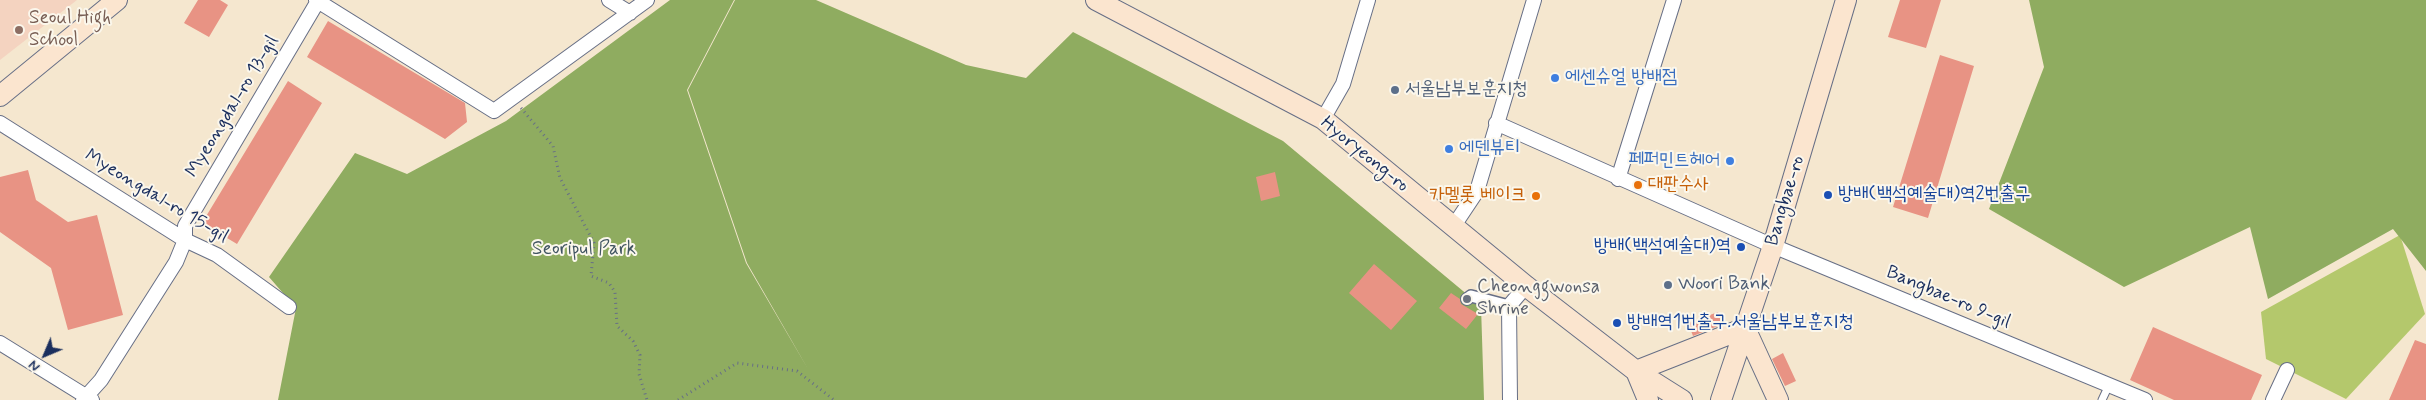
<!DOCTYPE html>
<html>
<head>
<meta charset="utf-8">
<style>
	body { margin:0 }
	#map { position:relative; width:2426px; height:400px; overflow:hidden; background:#f5e7cf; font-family:Mynerve,sans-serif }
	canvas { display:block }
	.north { position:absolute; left:20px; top:330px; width:50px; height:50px; -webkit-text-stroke:4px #fbf7ec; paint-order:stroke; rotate:225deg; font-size:14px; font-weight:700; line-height:20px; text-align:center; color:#1b2f5e }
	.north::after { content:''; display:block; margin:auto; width:18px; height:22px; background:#1b2f5e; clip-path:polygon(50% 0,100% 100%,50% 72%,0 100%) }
</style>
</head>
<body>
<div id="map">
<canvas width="2426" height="400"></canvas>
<div class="north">N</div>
</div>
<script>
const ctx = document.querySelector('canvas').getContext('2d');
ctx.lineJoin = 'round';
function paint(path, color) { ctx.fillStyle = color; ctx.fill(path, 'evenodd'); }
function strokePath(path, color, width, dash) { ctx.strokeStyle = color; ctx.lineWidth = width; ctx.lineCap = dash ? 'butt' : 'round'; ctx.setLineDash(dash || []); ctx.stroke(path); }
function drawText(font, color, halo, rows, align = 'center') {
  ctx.font = font + ' Mynerve,"Poor Story",sans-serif'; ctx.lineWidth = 4; ctx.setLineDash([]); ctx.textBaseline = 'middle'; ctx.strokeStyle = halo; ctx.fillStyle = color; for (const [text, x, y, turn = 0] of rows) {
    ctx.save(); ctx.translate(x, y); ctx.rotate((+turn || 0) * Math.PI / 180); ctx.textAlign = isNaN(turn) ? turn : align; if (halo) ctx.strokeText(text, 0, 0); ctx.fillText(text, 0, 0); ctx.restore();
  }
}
const built = new Path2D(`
	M0 0H77L0 60Z`);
const green = new Path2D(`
	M2400 235 2425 314 2346 399 2266 359 2261 312Z`);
const forest = new Path2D(`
	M670 0H734L687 90 746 263 808 369 747 263 688 90 735 0H816L966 65 1026 78 1073 32 1283 141 1481 306 1484 400H278L296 308 269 277 355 153 407 174 506 121Z
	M2029 0H2426V271L2393 229 2268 299 2250 227 2124 287 1989 209 2044 67Z`);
const building = new Path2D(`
	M198 0H220L228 5 209 37 184 23Z
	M1900 0H1941L1926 48 1888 37Z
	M328 21 465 103 467 122 445 139 307 57Z
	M1940 55 1974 66 1928 218 1893 207Z
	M288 81 322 103 237 244 202 223Z
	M28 170 36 200 68 222 97 215 123 315 68 330 51 268 0 232V177Z
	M1275 172 1280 196 1261 201 1256 177Z
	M1374 264 1417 301 1391 330 1349 293Z
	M1451 293 1460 299 1461 304 1478 314 1466 329 1439 308Z
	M1718 312 1723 324 1693 336 1688 323Z
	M2153 327 2262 375 2251 400H2174L2130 380Z
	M2415 340 2426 344V400H2389Z
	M1783 353 1796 381 1785 386 1772 359Z`);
const path = new Path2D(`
	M521 108 553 146 560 178 594 243 591 276 609 283 615 292 617 326 633 341 640 355 639 374 647 400
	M678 400 737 363 797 371 834 400`);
const service = new Path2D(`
	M2102 400 2109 385`);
const pedestrian = new Path2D(`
	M1467 299 1471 296 1509 306`);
const minor = new Path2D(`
	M316 0 494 111 647 0
	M609 0 630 13
	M1323 119 1343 84 1368 0
	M0 123 185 240 217 255 289 307
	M1496 123 1773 246 2145 400
	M1618 179 1674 0
	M1453 227 1477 191 1534 0
	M0 343 92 400
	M83 400 101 380 176 262 185 240V226L318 1
	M1510 400 1509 306 1526 286
	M2273 400 2287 370`);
const secondary = new Path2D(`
	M1096 0 1323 119 1526 286 1636 371 1682 400
	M0 96 117 0
	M1648 400 1636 371 1745 328 1778 400
	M1721 400 1773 246 1846 0`);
const markers = [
	[19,30,5,"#8d6e63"],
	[1555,78,5,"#3f7fe0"],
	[1395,90,5,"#5c6f8a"],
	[1449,149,5,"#3f7fe0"],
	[1730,161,5,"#3f7fe0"],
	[1638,185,5,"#e8710a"],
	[1828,195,5,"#1a4fb4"],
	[1536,196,5,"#e8710a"],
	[1741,247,5,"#1a4fb4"],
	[1668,285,5,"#5c6f8a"],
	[1467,299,5,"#6b7280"],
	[1617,323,5,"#1a4fb4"]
];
const educationNames = [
	["Seoul High",29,19],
	["School",29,41]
];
const shopNames = [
	["에센슈얼 방배점",1565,78],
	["에덴뷰티",1459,149],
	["페퍼민트헤어",1720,161,"right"]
];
const serviceNames = [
	["서울남부보훈지청",1405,90],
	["Woori Bank",1678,285]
];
const streetNames = [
	["Myeongdal-ro 13-gil",233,107,-59],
	["Hyoryeong-ro",1364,155,39],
	["Myeongdal-ro 15-gil",156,197,31],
	["Bangbae-ro",1786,201,-73],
	["Bangbae-ro 9-gil",1948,298,23]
];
const foodNames = [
	["대판수사",1648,185],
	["카멜롯 베이크",1526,196,"right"]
];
const transitNames = [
	["방배(백석예술대)역2번출구",1838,195],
	["방배(백석예술대)역",1731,247,"right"],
	["방배역1번출구.서울남부보훈지청",1627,323]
];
const parkNames = [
	["Seoripul Park",584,250]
];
const worshipNames = [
	["Cheonggwonsa",1477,288],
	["Shrine",1477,310]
];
paint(built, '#f4d3c0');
paint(green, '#b4c86c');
paint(forest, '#8fac60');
paint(building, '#e89384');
strokePath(service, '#676f86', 9);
strokePath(pedestrian, '#676f86', 14);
strokePath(minor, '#676f86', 16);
strokePath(secondary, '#676f86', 22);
strokePath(path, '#676f86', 3, [1, 4]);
strokePath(service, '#fff', 7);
strokePath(pedestrian, '#fff', 11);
strokePath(minor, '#fff', 14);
strokePath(secondary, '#fbe5cf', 20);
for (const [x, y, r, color] of markers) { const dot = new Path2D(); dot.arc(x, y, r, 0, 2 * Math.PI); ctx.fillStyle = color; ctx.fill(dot); strokePath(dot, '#fbf7ec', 2); }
drawText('19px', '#785e54', '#fbf7ec', educationNames, 'left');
drawText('19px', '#366cbe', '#fbf7ec', shopNames, 'left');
drawText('19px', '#4e5e75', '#fbf7ec', serviceNames, 'left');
drawText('19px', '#1b2f5e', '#fbf7ec', streetNames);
drawText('19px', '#c56008', '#fbf7ec', foodNames, 'left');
drawText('19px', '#164399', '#fbf7ec', transitNames, 'left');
drawText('19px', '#415562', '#fbf7ec', parkNames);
drawText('19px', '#5b616d', '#fbf7ec', worshipNames, 'left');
</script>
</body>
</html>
